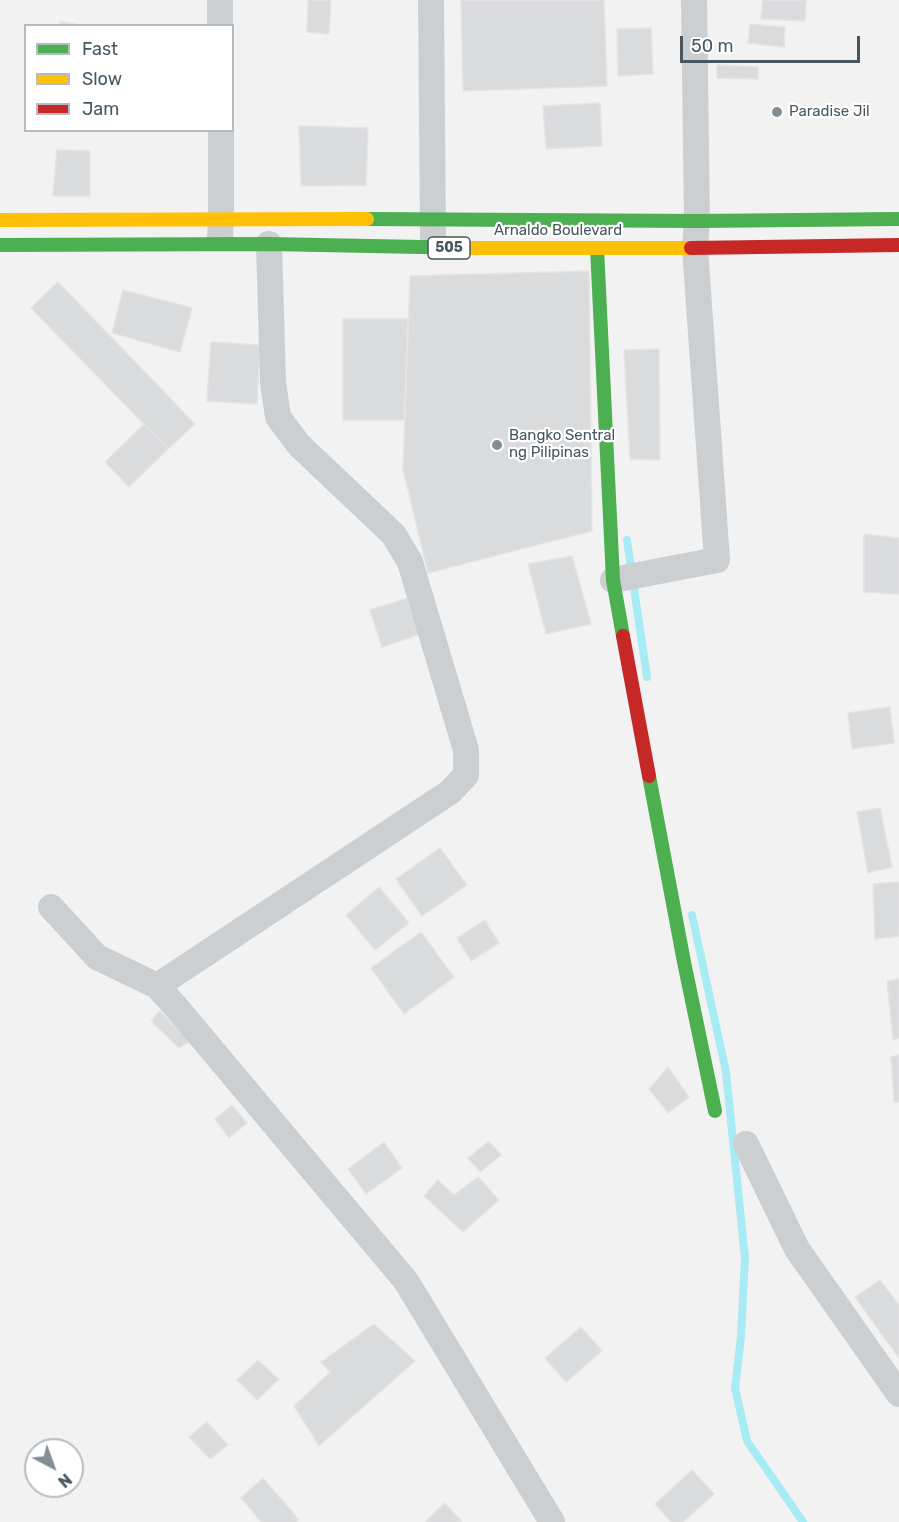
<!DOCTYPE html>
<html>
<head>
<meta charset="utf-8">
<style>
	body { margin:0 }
	#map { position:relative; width:899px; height:1522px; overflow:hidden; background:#f3f2f2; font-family:Rubik,sans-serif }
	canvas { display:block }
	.legend { position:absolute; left:24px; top:24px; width:210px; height:108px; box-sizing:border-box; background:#fff; border:2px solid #b5bcc0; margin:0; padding:8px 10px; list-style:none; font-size:18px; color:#475761 }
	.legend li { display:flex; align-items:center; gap:12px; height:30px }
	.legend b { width:30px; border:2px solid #b5bcc0 }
	.north { position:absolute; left:24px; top:1438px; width:60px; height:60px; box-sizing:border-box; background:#fff; border:2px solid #b5bcc0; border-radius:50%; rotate:139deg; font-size:16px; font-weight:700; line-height:24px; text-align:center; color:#475761 }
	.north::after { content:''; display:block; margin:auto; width:21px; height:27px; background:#838d94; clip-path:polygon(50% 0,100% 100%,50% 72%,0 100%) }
	.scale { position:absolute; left:680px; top:36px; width:180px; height:27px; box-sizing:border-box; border:3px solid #475761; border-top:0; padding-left:8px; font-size:18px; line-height:21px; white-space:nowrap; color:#475761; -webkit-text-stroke:4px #fff; paint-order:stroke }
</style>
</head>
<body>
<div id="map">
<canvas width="899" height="1522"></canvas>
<ul class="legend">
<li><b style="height:8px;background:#4caf50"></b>Fast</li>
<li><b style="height:8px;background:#ffc107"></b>Slow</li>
<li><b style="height:8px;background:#c62828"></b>Jam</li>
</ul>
<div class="north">N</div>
<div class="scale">50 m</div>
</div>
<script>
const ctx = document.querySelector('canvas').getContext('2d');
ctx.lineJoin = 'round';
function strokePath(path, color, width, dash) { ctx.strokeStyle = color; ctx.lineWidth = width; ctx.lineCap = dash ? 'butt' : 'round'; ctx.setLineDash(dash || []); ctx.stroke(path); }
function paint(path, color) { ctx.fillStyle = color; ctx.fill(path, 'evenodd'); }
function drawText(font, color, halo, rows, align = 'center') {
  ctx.font = font + ' Rubik,sans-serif'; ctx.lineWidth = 4.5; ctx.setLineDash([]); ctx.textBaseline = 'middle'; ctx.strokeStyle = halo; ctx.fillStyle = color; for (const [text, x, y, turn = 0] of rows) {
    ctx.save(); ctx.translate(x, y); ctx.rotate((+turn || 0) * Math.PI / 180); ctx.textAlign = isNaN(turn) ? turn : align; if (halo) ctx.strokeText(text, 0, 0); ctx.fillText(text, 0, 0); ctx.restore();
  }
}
const stream = new Path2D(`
	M627 540 647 677
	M692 915 726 1072 745 1258 741 1336 735 1388 747 1441 803 1522`);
const building = new Path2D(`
	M308 0H331L329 34 307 32Z
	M461 0H604L607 86 463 91Z
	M763 0H806L805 21 761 19Z
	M60 22 80 25 60 26Z
	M750 24 785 27 784 47 748 43Z
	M651 28 653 74 618 76 617 29Z
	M717 65 758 67V79L717 78Z
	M600 103 602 146 546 149 543 106Z
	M299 126 368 128 366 185 301 186Z
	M57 150 90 151V196H53Z
	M589 271 592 531 428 573 403 469 410 276Z
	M58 282 195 424 168 449 31 308Z
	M123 290 192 308 180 352 112 333Z
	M343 319H408L404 420H343Z
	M211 342 260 345 257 404 207 401Z
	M659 349 660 460 630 459 624 350Z
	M144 424 168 449 129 487 105 462Z
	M864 534 899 538V594L864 592Z
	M572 556 591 624 546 634 528 564Z
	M408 598 420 634 382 647 370 610Z
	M890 707 894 743 852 749 848 713Z
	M880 808 892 867 868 873 857 812Z
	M440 848 467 885 422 916 396 879Z
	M899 882V936L875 939 873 884Z
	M379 887 409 923 375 950 346 915Z
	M485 920 499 943 471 961 457 938Z
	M421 932 454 977 404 1014 371 968Z
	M899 979V1038L893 1040 887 981Z
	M160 1011 190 1041 179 1048 151 1021Z
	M899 1055V1102H894L891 1057Z
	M668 1067 689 1097 668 1113 649 1089Z
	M232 1105 247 1123 229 1138 215 1119Z
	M489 1141 501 1155 480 1172 468 1158Z
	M384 1142 402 1168 366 1194 348 1169Z
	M478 1177 499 1200 463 1232 424 1196 438 1180 454 1195Z
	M880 1280 899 1305V1358L855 1297Z
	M374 1324 415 1361 319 1446 294 1406 330 1372 321 1362Z
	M581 1327 602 1351 566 1382 545 1358Z
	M258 1360 279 1379 257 1400 237 1380Z
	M207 1422 228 1445 210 1459 189 1437Z
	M692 1470 714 1494 683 1522H671L655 1504Z
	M263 1478 299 1520 296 1522H261L241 1498Z
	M445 1503 462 1522H425Z`);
const street = new Path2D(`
	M220 0V26
	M431 0 433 237
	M220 238 221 219V130
	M269 244 273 382 278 417 299 445 394 535 410 562 466 750V775L450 792 157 986 176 1007 406 1281 552 1522
	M613 580 717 560 695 248 697 221 694 0
	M51 907 97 957 157 986
	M746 1144 797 1249 899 1394`);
const fast = new Path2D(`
	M367 219 697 221 899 219
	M0 245 269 244 472 248
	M597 248 613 580 623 636
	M649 776 684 962 715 1111`);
const slow = new Path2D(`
	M0 220 367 219
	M472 248H691`);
const jam = new Path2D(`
	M691 248 899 245
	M623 636 649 776`);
const markers = [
	[777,112,6,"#838d94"],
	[497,445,6,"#838d94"]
];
const shields = [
	[449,248,42]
];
const shieldNames = [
	["505",449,248]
];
const poiNames = [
	["Paradise Jil",789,112],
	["Bangko Sentral",509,436],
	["ng Pilipinas",509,453]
];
const streetNames = [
	["Arnaldo Boulevard",558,231]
];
strokePath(stream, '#a7ecf4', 8);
paint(building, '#dadbdc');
strokePath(building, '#e4e4e5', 1.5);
strokePath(street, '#cbcfd2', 26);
strokePath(fast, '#4caf50', 14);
strokePath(slow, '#ffc107', 14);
strokePath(jam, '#c62828', 14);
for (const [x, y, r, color] of markers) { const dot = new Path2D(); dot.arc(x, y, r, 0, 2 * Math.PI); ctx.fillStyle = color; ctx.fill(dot); strokePath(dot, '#fff', 2); }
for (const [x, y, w] of shields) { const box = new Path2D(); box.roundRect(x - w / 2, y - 11, w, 22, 4.5); ctx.fillStyle = '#fff'; ctx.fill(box); strokePath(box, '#475761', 1.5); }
drawText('bold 14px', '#475761', null, shieldNames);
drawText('15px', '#475761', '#fff', poiNames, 'left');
drawText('15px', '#475761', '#fff', streetNames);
</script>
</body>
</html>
